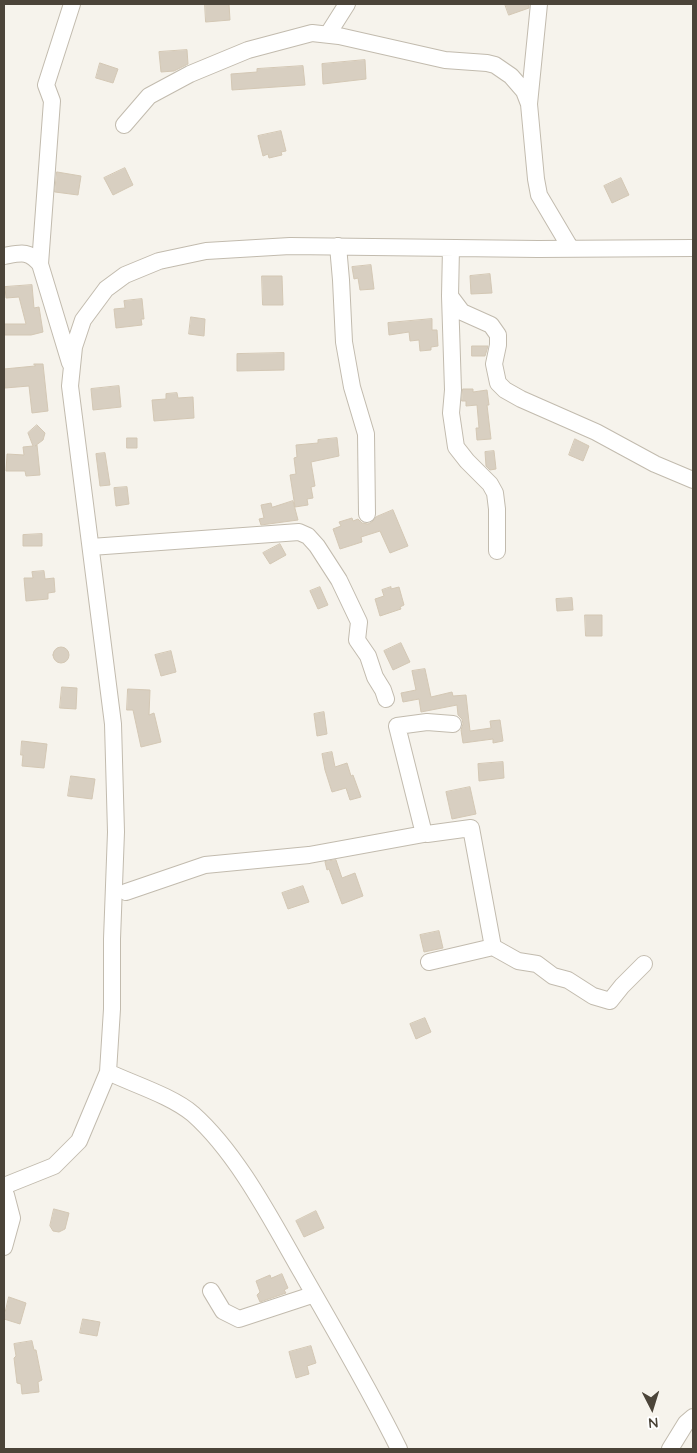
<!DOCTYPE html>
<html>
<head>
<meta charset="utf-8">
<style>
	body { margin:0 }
	#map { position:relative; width:697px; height:1453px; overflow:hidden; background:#f6f3ec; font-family:Quicksand,sans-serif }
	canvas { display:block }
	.frame { position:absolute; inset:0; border:5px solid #4b4439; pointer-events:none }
	.north { position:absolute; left:627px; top:1383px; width:50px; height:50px; -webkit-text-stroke:4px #fff; paint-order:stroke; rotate:175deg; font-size:14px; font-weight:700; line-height:20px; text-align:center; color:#4b4439 }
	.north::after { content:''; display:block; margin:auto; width:18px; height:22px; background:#4b4439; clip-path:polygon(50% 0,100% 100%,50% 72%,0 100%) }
</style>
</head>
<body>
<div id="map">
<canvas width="697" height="1453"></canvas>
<div class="frame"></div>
<div class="north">N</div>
</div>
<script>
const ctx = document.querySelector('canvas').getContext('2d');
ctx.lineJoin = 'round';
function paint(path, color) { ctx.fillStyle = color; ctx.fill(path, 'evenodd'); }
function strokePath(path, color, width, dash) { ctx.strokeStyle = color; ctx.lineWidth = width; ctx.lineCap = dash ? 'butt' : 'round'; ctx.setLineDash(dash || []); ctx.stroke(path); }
const building = new Path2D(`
	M205 4H229L230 20 206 22Z
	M505 4H529V8L509 15Z
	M187 50 188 64 174 71 161 72 159 52Z
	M365 60 366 79 323 84 322 64Z
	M100 63 118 69 113 83 96 78Z
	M303 66 305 85 232 90 231 74 257 72V69Z
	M281 131 286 151 281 152 282 155 269 158 268 154 263 156 258 136Z
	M125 168 133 185 113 195 104 178Z
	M57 172 81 176 78 195 55 192Z
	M621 178 629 195 612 203 604 186Z
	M371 265 374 289 360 290 358 278 354 279 352 267Z
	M490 274 492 293 471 294 470 276Z
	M262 276H282L283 305H263Z
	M32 285 34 308 39 307 43 332 31 335H4V324H26L19 297 6 298 5 287Z
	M142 299 144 319H141L142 325 116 328 114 309 125 308 124 301Z
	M191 317 205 319 204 336 189 334Z
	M432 319V330H437L438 346 431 347V350L420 351 419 340 410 341 409 332 389 335 388 323Z
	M472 346H488L485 356H472Z
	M284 353V370L237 371V354Z
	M34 364H43L48 411 32 413 29 386 5 388 4 369 35 366Z
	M119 386 121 407 93 410 91 389Z
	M463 389H473V392L487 390 489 405H487L491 439 477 440 476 428H479L477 405 466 406V401H462Z
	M177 393 178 398 193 397 194 418 154 421 152 400 166 399V394Z
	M37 425 45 433 43 440 35 446 37 445 40 475 26 476 25 471H6L7 454 24 455 23 447 33 446 28 433Z
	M127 438H137V448H127Z
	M337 438 339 456 311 462 315 486 311 487 313 498 307 499 308 505 295 507 290 475 296 474 294 458 297 457 296 445 318 443V440Z
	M575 439 589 446 583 461 569 455Z
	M494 451 496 469 490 470 486 466 485 452Z
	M105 453 110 485 100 486 96 454Z
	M127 487 129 504 116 506 114 488Z
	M293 501 298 520 261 525 259 519 264 518 261 505 271 503 272 507Z
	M393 510 408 546 390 553 380 531 361 537 362 542 340 549 333 529 341 526 339 522 352 518 353 521 358 519 362 523 368 524 372 522 376 517Z
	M42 534V546H23V535Z
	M280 544 286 555 270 564 263 553Z
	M44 571 45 579 54 578 55 592 48 593V599L26 601 24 578H33L32 572Z
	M320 587 328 605 318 609 310 591Z
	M391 587V589L399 587 404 605 400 607 401 609 380 616 375 599 384 596 382 590Z
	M572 598 573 610 557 611 556 599Z
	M585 615H602V636H586Z
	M401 643 410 662 393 670 384 651Z
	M53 655a8 8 0 1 1 16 0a8 8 0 1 1-16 0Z
	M171 651 176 672 161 676 155 655Z
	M425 669 431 697 452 692 453 696 466 695 470 731 491 728 490 721 500 720 503 741 493 743V739L463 743 461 730 463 724 462 719 458 715 457 705 421 712 419 699 403 702 401 693 416 690 412 671Z
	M62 687 77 688 76 709 60 708Z
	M128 689 150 690 149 715 154 713 161 742 141 747 133 710H127Z
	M324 712 327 734 317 736 314 714Z
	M22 741 47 744 44 768 22 766 23 755H21Z
	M332 752 335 767 347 763 351 776 353 775 361 797 350 800 346 788 332 792 325 770 322 754Z
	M503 762 504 778 479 781 478 764Z
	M71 776 95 779 92 799 68 796Z
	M470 787 476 814 452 819 446 792Z
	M336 860 342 878 355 873 363 896 342 904 329 869 327 870 325 862Z
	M303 886 309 902 288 909 282 893Z
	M439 931 443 948 424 952 420 935Z
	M425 1018 431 1032 416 1039 410 1024Z
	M54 1209 69 1213 65 1229 59 1232 53 1231 50 1226Z
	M316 1211 324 1228 304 1237 296 1221Z
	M282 1274 288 1288 284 1290 286 1293 260 1302 257 1295 260 1292 256 1281 270 1275 271 1278Z
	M9 1297 26 1303 20 1324 4 1319Z
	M83 1319 100 1322 97 1336 80 1333Z
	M32 1341 34 1350H36L42 1380 38 1382 39 1392 22 1394 21 1384 17 1383 14 1358 16 1356 14 1344Z
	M311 1346 316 1363 307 1366 309 1374 296 1378 289 1352Z`);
const minor = new Path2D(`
	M328 34 347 4
	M529 104 539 4
	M124 125 149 96 190 74 248 50 312 33 339 36 445 60 487 63 495 65 511 76 524 91 529 104 536 179 539 195 571 249
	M338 246 341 280 344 342 352 387 366 434 367 514
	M451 248 450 296 462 312 491 325 498 335V345L494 364 498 383 505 390 521 399 596 432 655 464 693 480
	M4 256C21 253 28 250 40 264L70 363
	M40 264 52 101 46 85 72 4
	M450 296 453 390 451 413 456 447 467 461 490 484 495 493 497 509V551
	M91 547 299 532 308 536 317 546 339 580 359 622 357 640 368 656 375 677 383 690 386 699
	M427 834 471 828 493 947 429 962 493 947 518 961 537 964 553 976 568 980 593 996 610 1001 622 986 644 964
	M126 892 205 865 309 855 424 834 397 726 427 722 453 724
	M108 1072C133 1084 172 1096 193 1114 238 1154 272 1221 302 1273 335 1331 370 1390 399 1449
	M4 1186 54 1166 79 1141 108 1072 112 1009V939L116 832 113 724 70 386 74 347 83 320 106 289 125 275 159 261 206 251 290 246 538 249 693 248
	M4 1247 12 1218 6 1195
	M211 1291 223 1311 239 1319 309 1296
	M670 1449 686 1423 693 1417`);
paint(building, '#d8cfc1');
strokePath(building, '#d3c7b4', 1);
strokePath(minor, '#c2bbae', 18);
strokePath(minor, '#fff', 16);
</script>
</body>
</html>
